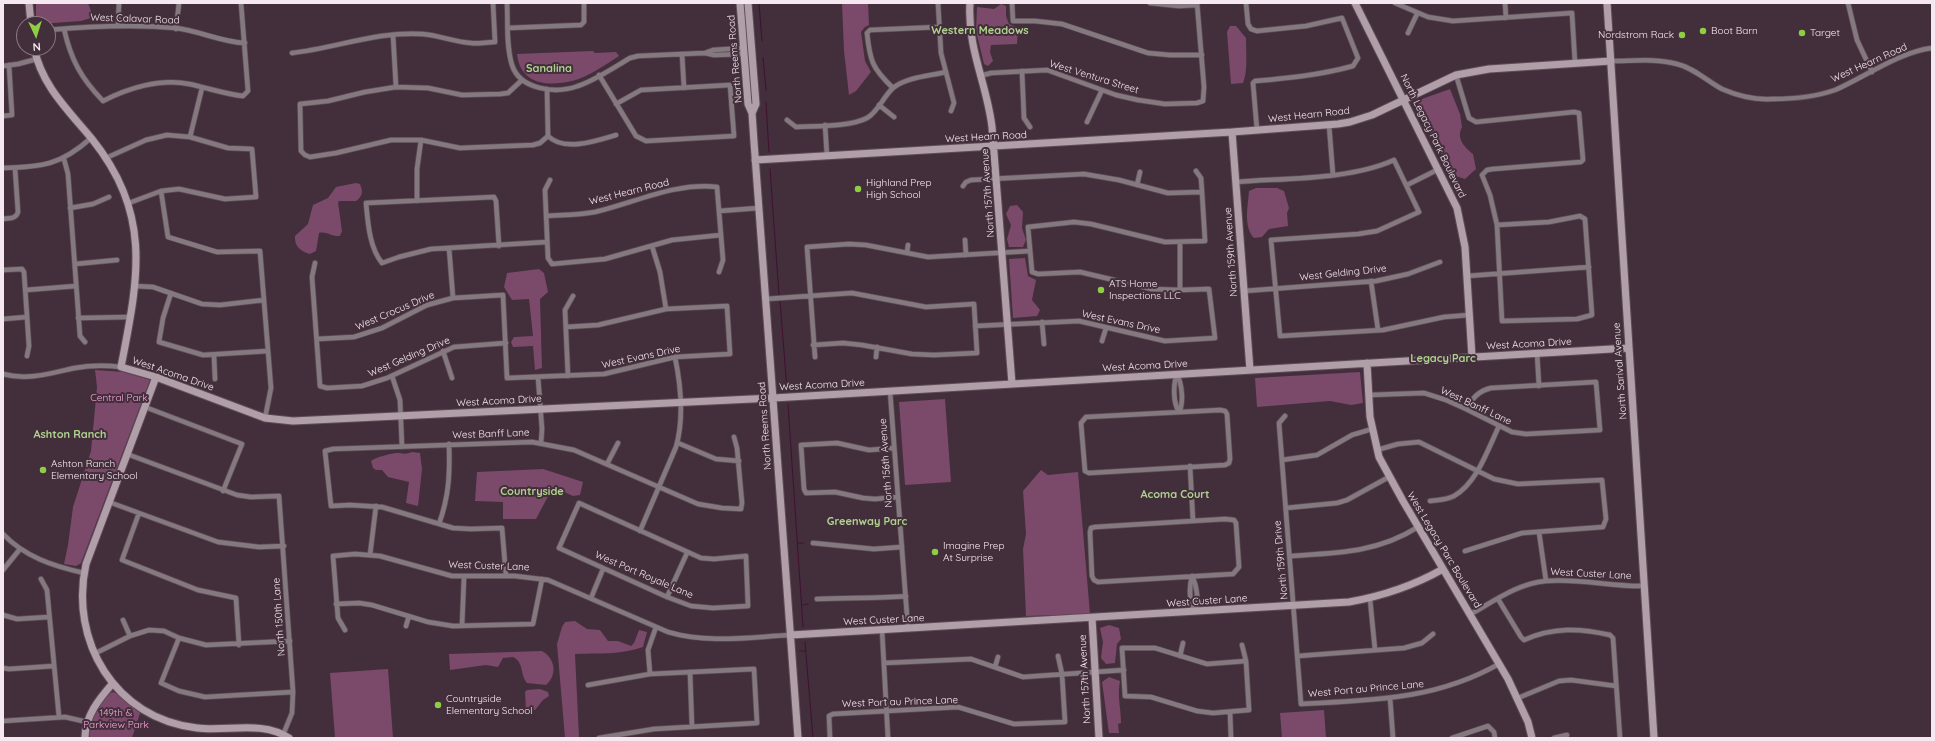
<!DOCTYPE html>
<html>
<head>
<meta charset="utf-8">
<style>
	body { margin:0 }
	#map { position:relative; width:1935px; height:741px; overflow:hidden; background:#432e3b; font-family:Quicksand,sans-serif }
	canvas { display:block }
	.frame { position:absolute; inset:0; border:4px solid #f6e8f0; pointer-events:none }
	.north { position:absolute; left:16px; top:16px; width:40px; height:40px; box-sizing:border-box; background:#432e3b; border:1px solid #8b7883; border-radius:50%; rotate:176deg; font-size:11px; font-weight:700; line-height:16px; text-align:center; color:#f6e8f0 }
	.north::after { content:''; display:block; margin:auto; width:14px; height:18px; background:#8ece43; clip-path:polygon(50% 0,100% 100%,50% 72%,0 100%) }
</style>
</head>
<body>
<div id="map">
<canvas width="1935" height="741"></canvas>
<div class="frame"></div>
<div class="north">N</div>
</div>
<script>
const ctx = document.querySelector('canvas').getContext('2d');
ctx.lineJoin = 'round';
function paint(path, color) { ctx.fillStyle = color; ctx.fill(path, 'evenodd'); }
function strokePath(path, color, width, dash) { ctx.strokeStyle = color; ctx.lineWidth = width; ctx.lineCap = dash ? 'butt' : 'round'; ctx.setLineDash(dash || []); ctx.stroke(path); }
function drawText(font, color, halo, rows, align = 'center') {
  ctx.font = font + ' Quicksand,sans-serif'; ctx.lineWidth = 4; ctx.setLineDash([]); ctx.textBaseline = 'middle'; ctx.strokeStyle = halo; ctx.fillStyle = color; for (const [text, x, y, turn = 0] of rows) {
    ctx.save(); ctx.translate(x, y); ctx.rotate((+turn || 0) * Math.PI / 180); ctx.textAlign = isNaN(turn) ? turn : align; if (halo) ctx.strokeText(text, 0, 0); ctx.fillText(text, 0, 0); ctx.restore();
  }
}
const green = new Path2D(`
	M36 3H88L91 11V18L81 21 40 24 36 16Z
	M842 3H868L869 25 865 27 861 32 865 61 871 72 856 91 849 95 844 51Z
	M1001 4 1006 6V16L1009 24 1018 28 1017 44 991 45 990 52 993 61 988 66 984 64 976 31 977 7 994 9Z
	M1230 26H1236L1246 38C1246 52 1248 71 1243 83L1231 84 1227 32Z
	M593 51 595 53 616 52 619 56C605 65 588 77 572 81 547 87 520 84 517 54Z
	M1450 89 1460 114 1462 127C1456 138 1464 147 1473 154L1476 169 1465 179 1452 175 1418 108 1419 100Z
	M356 183 360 184C363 192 363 196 356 201H340L338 202 342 231 340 236C332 237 326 231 319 233L316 251 310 254C301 252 294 246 295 236L308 224 313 205 328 198 336 187Z
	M1256 188H1277L1284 191 1289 208 1287 213 1288 226 1269 229 1262 237 1254 238C1243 226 1248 206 1249 191Z
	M1017 205 1023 212 1022 228 1026 240 1023 247H1009L1007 239 1011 225 1006 214 1010 206Z
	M1025 258 1028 276 1036 280 1032 300 1040 310 1037 316 1013 318 1009 259Z
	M539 269 544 273 548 292 540 299 542 368 535 370 533 346 513 347 511 342 514 337 533 336 529 299 512 300 504 287 507 273Z
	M95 370 123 372 150 380 81 563 76 566 64 564 68 545 73 507 91 451 97 387Z
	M1360 372 1363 403 1351 405 1330 401 1257 407 1255 378Z
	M945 399 951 482 905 485 899 402Z
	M412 452 420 453 422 469 418 506 406 503 409 482 388 477 382 470H376L373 468 371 461C376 457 389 454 396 453 402 453 405 455 412 452Z
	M543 469 583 482 580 495 573 496 553 487 536 519H503V502L475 501 477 472Z
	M1041 470 1048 475 1078 472 1090 614 1026 616 1023 549 1026 534 1023 491Z
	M575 621 587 629 600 630 608 641H618L631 646 634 643 639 630 647 632 643 647C621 655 598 653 575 654L579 737 565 738 557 644 562 627 565 622Z
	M1109 625 1119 628 1121 639 1117 644 1115 663 1106 664 1101 658 1103 642 1100 628Z
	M542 651C555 658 558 675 546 685L527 683C520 675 524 662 513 657L503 658 498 667 486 665 450 670 449 654Z
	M388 669 393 738H335L330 673Z
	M1109 677 1120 681C1117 696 1121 708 1121 723L1118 724 1119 733H1109L1102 682Z
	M540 689 548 692 549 696 543 700 535 710 526 711 525 692 527 690Z
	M112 692 116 693 140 713 132 738H90C89 721 100 702 112 692Z
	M1324 710 1326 738H1282L1280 713Z`);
const stream = new Path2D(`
	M759 3 762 41
	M763 58 766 90
	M766 102 769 152
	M770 169 779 295
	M780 301 787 389
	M788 404 803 627
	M798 543H803
	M803 605 808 604
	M805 642 813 738
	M800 651H805`);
const street = new Path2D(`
	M507 3C508 22 506 46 512 65 520 90 556 94 578 86 596 80 613 68 630 58L638 56 705 53 713 50 744 48
	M938 3 941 53 954 103 951 111
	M1012 3 1013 21H1035L1062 24 1148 53 1170 55H1202
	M1150 3 1179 6 1197 5
	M1246 3 1248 24 1251 29 1257 31 1306 26 1342 18 1358 58 1353 66C1320 75 1290 78 1255 81L1253 83 1257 130
	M1395 3 1428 17 1453 21 1572 13 1575 63
	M1505 3 1506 18
	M1848 3 1857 40 1872 72
	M118 25 119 3
	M508 28 581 25 584 22V3
	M64 29C71 60 81 78 103 101 128 88 161 78 189 84 208 88 225 94 243 96L248 91 241 3
	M176 29 179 3
	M48 30C91 26 133 24 176 28 200 31 221 42 245 43
	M1408 33 1417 14
	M393 35 396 87
	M292 53C336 48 378 31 422 34 438 35 454 42 471 43 478 44 487 42 495 42L493 3
	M705 53 714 55 744 54
	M682 54 684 88
	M1611 61C1633 61 1656 58 1677 64 1694 68 1707 81 1722 89 1738 96 1754 100 1772 99 1792 99 1815 97 1835 90 1865 77 1899 52 1932 48
	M3 66 18 64 37 59
	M1022 71 1024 118 1030 127
	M599 75 636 136 646 141 734 136 730 85 641 90 616 104
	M1456 75 1469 118 1476 122 1574 112 1579 113 1583 160 1581 162 1493 169 1487 170 1482 175 1490 195 1497 225 1502 321 1577 319 1592 315 1585 219 1580 216 1549 222 1497 225
	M980 76 991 73 1047 70 1116 95 1138 100 1165 104 1197 103 1203 101 1204 87 1197 3
	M522 80 508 93 500 94 462 95 428 88 396 87 365 92 328 101 300 104 301 151 305 155 310 157 336 153 391 140H421L460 148 533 145 540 143 548 136C564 152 596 141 616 135
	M893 88C872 68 870 61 867 33L870 30 939 27
	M547 89 548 136
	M879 105 894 117
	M3 116 12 115 9 65
	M787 120 796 127C815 126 850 127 867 118 878 112 883 97 893 88 906 77 930 76 946 72
	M1087 122 1102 90
	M825 125 827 156
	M1329 125 1333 175
	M190 137 202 88
	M106 158 146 140 167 135 190 137 228 148 252 149 256 197 225 199 179 189 161 191 129 203
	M64 159 68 174 80 336 85 342
	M3 168C42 167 61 165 91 138
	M550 180 545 190 548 258 552 264 605 259 672 240 721 235
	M1236 182C1285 178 1350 180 1394 160L1419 212 1377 231 1358 234 1271 240 1280 336 1383 330 1444 317 1469 315
	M1137 185 1140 172
	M1407 185 1439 169
	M963 186 966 182 971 180 1084 174 1119 180 1168 193 1202 192
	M161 191 168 237 217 252 260 251 271 388 265 418
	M417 201V169L421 140
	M70 208 93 204 109 197
	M719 211 759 208
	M546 216C562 215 579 215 595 212 634 203 676 182 717 187L723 260 719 272
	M3 219C10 218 16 219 18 212L15 168
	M965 240 966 255
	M1180 242V290
	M499 246 496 201 494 197 366 203C368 222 369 247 382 263L399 257 431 249 547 242
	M652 246 660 272 666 309
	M449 248 453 298
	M907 253 908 245
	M315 263 312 277 320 386 327 388 362 386 387 378 454 347 506 343
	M75 264 117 260
	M3 270 22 269 24 272 29 346 27 356
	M1467 276 1589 267
	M1371 281 1378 330
	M135 286 153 287 202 304 220 305 264 300
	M26 290 76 286
	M1244 291 1376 281 1408 274 1440 262
	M171 293 163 318 159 342 203 355 268 351
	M766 299 852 293 926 307 974 304 977 353 934 355 912 354 862 345 843 343 813 345
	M78 318 130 317
	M3 319 27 317
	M1042 322 1044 344
	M975 326 1079 321 1165 341 1215 338 1209 289 1180 290 1152 289 1080 272 1038 274 1032 272 1028 227 1074 222 1091 224 1165 242 1205 241 1202 192 1201 178 1196 171
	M317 339 354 337 382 328 427 305 453 298 503 295 507 378 604 374 675 357 730 354 727 306 666 309 598 325 566 327
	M1102 341 1106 328
	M443 351 452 378
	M1537 353 1539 386
	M214 356 215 379
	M815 357 807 247 849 244 866 245 928 257 1030 251
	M876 357 877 347
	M3 374C29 381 50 373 75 368 91 365 106 365 121 367
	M1177 374C1173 384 1173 403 1179 412
	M1177 374C1182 384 1184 403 1179 412
	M392 376 400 400 402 447
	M568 376 565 310 573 296
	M538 377 542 429 541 443
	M890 391 908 629
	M1369 395 1424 393 1446 400 1466 409 1512 432 1526 434 1600 430 1596 382 1491 388C1478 391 1473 398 1466 409
	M145 407 242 444 223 491
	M1220 410 1225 411 1227 414 1230 459 1229 463 1225 465 1089 473 1085 471 1081 423 1086 417Z
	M1285 416 1279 423 1301 704C1373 700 1435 700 1499 664
	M678 443 716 459 739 461
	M894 448 869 450 837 443 801 445 804 489 806 493 835 492 863 498 875 499 898 497
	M1377 450 1398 444 1419 442 1494 479 1518 484 1602 480 1606 519 1603 527 1522 533 1465 551
	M127 454 237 495 251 497 279 496 293 692 292 713 283 735
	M1282 460 1317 455 1352 435 1372 429
	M607 464 618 443
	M1190 466 1193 521
	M1430 501C1439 500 1446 500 1454 496 1477 483 1488 449 1499 426
	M109 502 218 542 259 547 284 546
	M579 503 701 558 714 559 746 556 748 606 713 608 691 606 667 597 559 548Z
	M1286 508 1337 503 1347 500 1389 477
	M139 513 122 560 198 590 236 598 239 645
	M1225 519 1234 520 1236 523 1239 567 1233 574 1098 582 1094 580 1092 576 1090 532 1091 528 1095 527Z
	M439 524C449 496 450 474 449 444
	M640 531 676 447C684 419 681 386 675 357
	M1539 532 1546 581
	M3 534C25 557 53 566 84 573
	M813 543 874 549 902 547
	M370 555 376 506
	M1290 556C1336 553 1377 553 1418 527
	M3 570 20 549
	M506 576 502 528 471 529 453 528 382 507 350 505 331 506 325 451 333 449 532 442 574 450 698 504 722 508 741 509 742 503 737 448 734 437
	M1192 576C1189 587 1189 602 1195 612
	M1192 576C1197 586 1199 601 1195 612
	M41 579 47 590 59 717
	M667 597 687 553
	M591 598 603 569
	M817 599C846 597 876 599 906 596
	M1370 599 1375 650
	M1498 599 1521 637 1524 640C1553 627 1580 628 1610 635L1613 638 1620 738
	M336 604 359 603 372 605 428 622 453 626 533 624 542 579
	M1471 614C1494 601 1519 583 1546 581 1579 578 1612 587 1645 586
	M3 615 17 619 49 617
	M123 620 130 636
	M406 626 409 616
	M462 626 464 577
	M345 630 338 618 333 556 355 554 380 556 452 576H515L548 580 668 632C708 644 750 637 791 635
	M882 630 888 738
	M179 638 161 683 179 691 205 697 293 692
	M1242 645 1246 661 1249 710 1213 713 1197 711 1151 697 1125 696 1122 648H1155L1207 664 1246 661
	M94 654 130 636 149 630 164 631 179 638 206 645 290 641
	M1180 656 1183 643
	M1298 656 1404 648 1422 643 1433 634
	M884 663 971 659 1023 677 1124 670
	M995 667 998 657
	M3 668 9 669 54 666
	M690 672 692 727
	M650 674 648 650 656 627
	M588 685 650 674 754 669 757 723 654 729 599 738
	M1390 698 1393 738
	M1518 698 1559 681 1571 680 1616 686
	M1230 712 1231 738
	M3 721 65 717 87 722
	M830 738 829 716 833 714 958 707 1014 724 1065 722 1062 674 1058 656
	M1452 738 1488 726 1494 732 1495 738
	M1554 738 1567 735`);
const secondary = new Path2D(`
	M29 3 31 24
	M740 3 748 104 752 113
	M748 3 756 104 752 113 754 142 798 738
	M970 3C967 48 987 84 992 127L1012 384
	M1355 3 1457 208 1465 247 1472 357
	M1607 3 1654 738
	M34 48C42 86 68 110 92 139 153 215 138 279 121 367L156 377 265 418 293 421 773 398 1629 348
	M1232 132 1250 370
	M755 160 1232 132 1338 124 1350 122 1372 115 1456 75 1489 69 1611 61
	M1367 363 1370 417 1379 457 1403 501 1508 679 1528 722 1532 738
	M156 377 86 564C69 641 115 719 197 728 227 732 262 720 289 738
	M1092 618 1099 738
	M791 635 1349 602C1383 596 1413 586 1443 569
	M85 738C85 716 99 699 113 683`);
const markers = [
	[1703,31,4,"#8ece43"],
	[1802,33,4,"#8ece43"],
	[1682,35,4,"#8ece43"],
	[858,189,4,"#8ece43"],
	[1101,290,4,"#8ece43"],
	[43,470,4,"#8ece43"],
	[935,552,4,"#8ece43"],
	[438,705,4,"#8ece43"]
];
const streetNames = [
	["West Calavar Road",135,19,2],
	["North Reems Road",735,59,-95],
	["West Hearn Road",1869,63,-24],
	["West Ventura Street",1094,77,17],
	["West Hearn Road",1309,115,-6],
	["North Legacy Park Boulevard",1433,136,64],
	["West Hearn Road",986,137,-3],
	["West Hearn Road",629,192,-14],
	["North 157th Avenue",988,193,-94],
	["North 159th Avenue",1231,252,-94],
	["West Gelding Drive",1343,273,-6],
	["West Crocus Drive",395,311,-23],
	["West Evans Drive",1121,322,12],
	["West Acoma Drive",1529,344,-3],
	["West Gelding Drive",409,357,-23],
	["West Evans Drive",641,357,-12],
	["West Acoma Drive",1145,366,-3],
	["North Sarival Avenue",1620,371,-94],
	["West Acoma Drive",173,374,19],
	["West Acoma Drive",822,385,-3],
	["West Acoma Drive",499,401,-3],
	["West Banff Lane",1476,406,25],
	["North Reems Road",765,426,-94],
	["West Banff Lane",491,434,-2],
	["North 156th Avenue",886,463,-94],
	["West Legacy Parc Boulevard",1444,550,59],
	["North 159th Drive",1281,560,-95],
	["West Custer Lane",489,566,2],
	["West Custer Lane",1591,574,3],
	["West Port Royale Lane",644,575,23],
	["West Custer Lane",1207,601,-4],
	["North 150th Lane",279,617,-94],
	["West Custer Lane",884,620,-3],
	["North 157th Avenue",1085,679,-93],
	["West Port au Prince Lane",1366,689,-5],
	["West Port au Prince Lane",900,702,-2]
];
const poiNames = [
	["Boot Barn",1711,31],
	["Target",1810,33],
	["Nordstrom Rack",1674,35,"right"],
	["Highland Prep",866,183],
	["High School",866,195],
	["ATS Home",1109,284],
	["Inspections LLC",1109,296],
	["Ashton Ranch",51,464],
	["Elementary School",51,476],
	["Imagine Prep",943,546],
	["At Surprise",943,558],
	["Countryside",446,699],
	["Elementary School",446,711]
];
const parkNames = [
	["Central Park",119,398],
	["149th &",116,713],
	["Parkview Park",116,725]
];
const neighbourhoodNames = [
	["Western Meadows",980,31],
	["Sanalina",549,69],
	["Legacy Parc",1443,359],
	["Ashton Ranch",70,435],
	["Countryside",532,492],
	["Acoma Court",1175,495],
	["Greenway Parc",867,522]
];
paint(green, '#7b496a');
strokePath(stream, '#411033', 1);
strokePath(street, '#604c58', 6);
strokePath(secondary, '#604c58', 9);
strokePath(street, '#84797f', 4.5);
strokePath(secondary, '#b09ea9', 7);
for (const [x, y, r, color] of markers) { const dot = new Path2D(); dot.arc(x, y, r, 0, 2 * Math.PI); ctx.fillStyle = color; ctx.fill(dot); strokePath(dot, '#432e3b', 1.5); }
drawText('10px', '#f6e8f0', '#432e3b', streetNames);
drawText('10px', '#f6e8f0', '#432e3b', poiNames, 'left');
drawText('10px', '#fba8de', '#432e3b', parkNames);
drawText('bold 11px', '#afd38e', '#432e3b', neighbourhoodNames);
</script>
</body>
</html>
